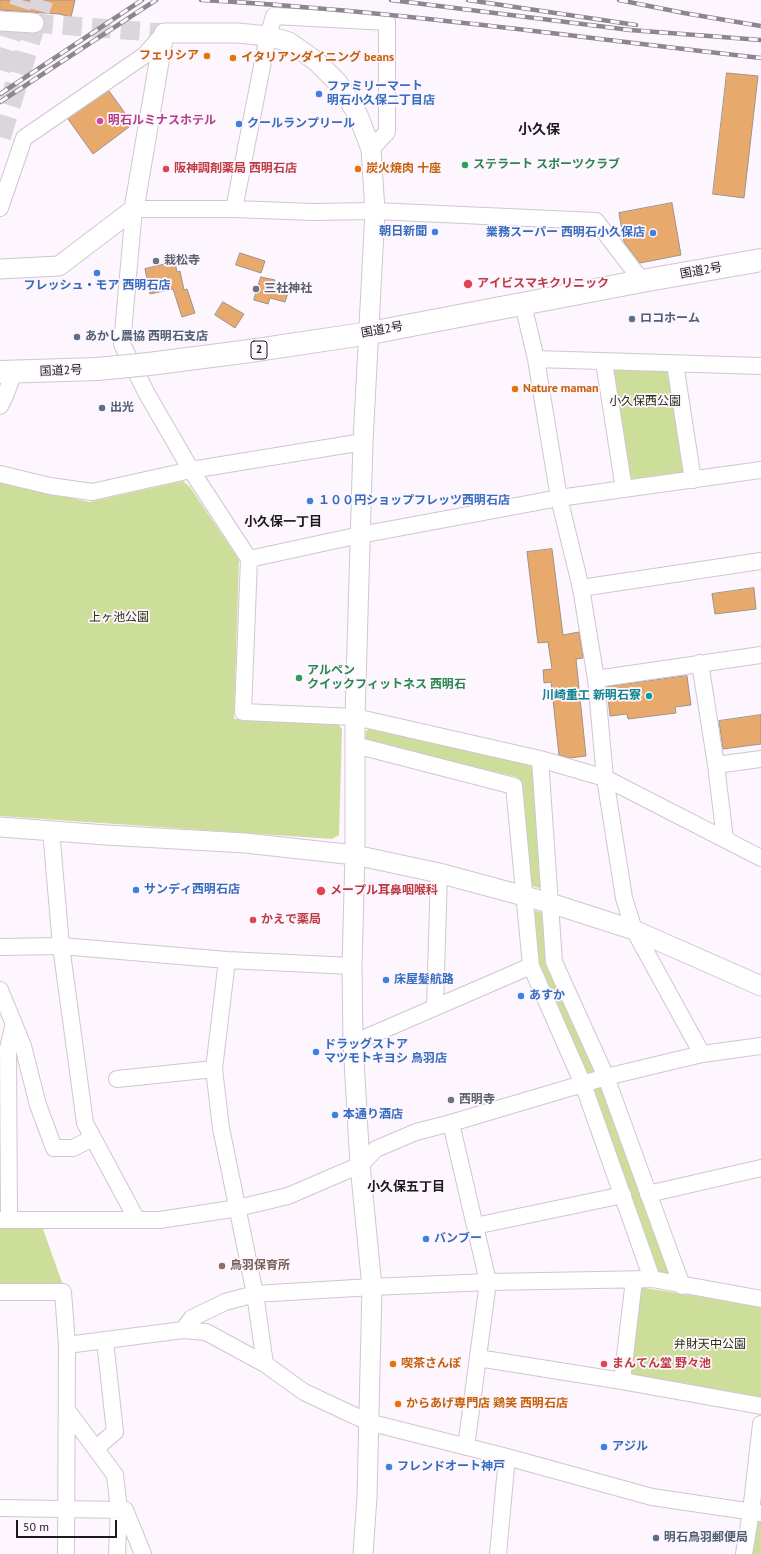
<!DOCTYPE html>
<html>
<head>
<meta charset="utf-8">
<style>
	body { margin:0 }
	#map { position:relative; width:761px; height:1554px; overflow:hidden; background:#fdf6fe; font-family:"PT Sans",sans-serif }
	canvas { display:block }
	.scale { position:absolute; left:16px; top:1520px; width:101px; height:18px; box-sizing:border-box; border:2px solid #1d191e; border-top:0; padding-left:5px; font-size:12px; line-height:14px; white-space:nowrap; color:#1d191e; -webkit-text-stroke:3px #fdf6fe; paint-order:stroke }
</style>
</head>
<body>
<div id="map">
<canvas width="761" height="1554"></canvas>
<div class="scale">50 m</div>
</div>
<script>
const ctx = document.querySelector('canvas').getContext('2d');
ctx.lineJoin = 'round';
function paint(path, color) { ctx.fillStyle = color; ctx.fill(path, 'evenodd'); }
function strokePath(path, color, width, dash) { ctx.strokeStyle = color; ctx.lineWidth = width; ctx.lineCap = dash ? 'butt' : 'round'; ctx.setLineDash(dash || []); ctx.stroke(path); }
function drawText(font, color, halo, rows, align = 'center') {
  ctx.font = font + ' "PT Sans","Noto Sans JP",sans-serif'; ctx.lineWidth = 3.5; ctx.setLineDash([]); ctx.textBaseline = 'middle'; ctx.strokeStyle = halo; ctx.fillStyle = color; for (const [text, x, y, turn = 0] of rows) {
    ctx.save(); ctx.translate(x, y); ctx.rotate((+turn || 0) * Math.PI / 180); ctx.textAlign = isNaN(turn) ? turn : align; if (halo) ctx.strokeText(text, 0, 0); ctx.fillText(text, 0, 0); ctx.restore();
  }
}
const green = new Path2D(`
	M612 370H672L685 474 630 482Z
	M0 481 89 502 183 481 190 487 239 560 234 719 337 723 342 729 339 835 332 839 0 816Z
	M373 726 535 766 544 889 527 885 517 777 372 744 365 738 366 731Z
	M530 910 547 913 552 963 600 1074 585 1078 535 968Z
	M604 1081 674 1278 657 1274 589 1086Z
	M0 1229H43L64 1288H0Z
	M638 1287 761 1306V1402L627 1378Z
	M754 1521 761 1522V1554H749Z`);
const building = new Path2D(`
	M0 0H75L71 17 59 14 0 10Z
	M727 73 758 76 744 198 713 194Z
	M109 91 133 124 93 154 68 119Z
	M672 203 681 255 640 263 624 242 619 213Z
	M240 253 265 261 261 273 236 265Z
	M175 262 177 272 180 271 184 290 187 289 195 313 182 317 173 289 150 294 145 269Z
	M261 277 275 280 274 286 289 290 285 302 270 298 268 304 254 300Z
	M223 302 244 314 235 328 215 315Z
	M552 549 563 635 579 632 583 658 576 659 586 756 569 758 559 755 551 682 544 683 543 670 552 669 548 642 538 643 527 552Z
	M754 588 756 609 715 614 712 594Z
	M687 676 691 705 675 707 676 713 628 719 627 714 610 716 607 687Z
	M761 715V744L723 749 719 721Z`);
const tertiaryTunnel = new Path2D(`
	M34 23 164 33`);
const trunkTunnel = new Path2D(`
	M0 70 22 0
	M0 137 42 0`);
const minor = new Path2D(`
	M0 208 24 138 145 55 164 33
	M234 209 268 36 274 16 387 22V132L371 149
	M642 281 596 221 375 211 313 212 234 209H134L122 344 147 394 191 470 249 559 243 712 355 717 540 759 605 778 761 858
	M523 304 536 359 559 498 581 588 596 679 605 778 624 898 634 930 702 1054
	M536 359 761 366
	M604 362 624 489
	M675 364 693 480
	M0 406 5 396 14 372
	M0 474 50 486 92 492 191 470 363 442
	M249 559 360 535 559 498 761 470
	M581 588 761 561
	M700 663 716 765 725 839
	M596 679 761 655
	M355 745 514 786 531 966 583 1084 652 1279
	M540 759 554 962 606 1077 682 1286
	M716 765 761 759
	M51 830 61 946 85 1123 137 1220
	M0 947 61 946 227 960 352 966
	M227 960 214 1069 221 1128 255 1294 265 1364
	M0 990 23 1046 38 1105 54 1148H73L93 1138
	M435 1007 439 873
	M353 1043 531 966
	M117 1079 214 1069
	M451 1123 475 1226
	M648 1194 761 1168
	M0 1220H160L238 1208 288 1196 360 1165 376 1149 416 1132 451 1123 606 1077 702 1054 761 1046
	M9 1220 8 1048 14 1023
	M0 1292H63L67 1345 183 1330 206 1332 265 1364 304 1392 368 1422 507 1457 652 1497 761 1513
	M183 1330 192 1318 225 1302 255 1294 372 1287 488 1282 652 1279 761 1299
	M478 1358 622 1381 761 1406
	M622 1381 634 1280
	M67 1410 115 1475 119 1510 117 1554
	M466 1447 488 1282 475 1226 623 1195
	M96 1448 115 1432 105 1341
	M0 1508 125 1510 143 1554
	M66 1554 67 1345
	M498 1554 507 1457
	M744 1554 751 1512 761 1424`);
const tertiary = new Path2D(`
	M0 21 34 23
	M0 269 59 266 134 209 164 33H238L268 36 289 42 316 61 338 83 358 115 371 149 375 211 363 442 355 717V855L352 966 353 1043 360 1165 372 1287 367 1497 363 1554
	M0 827 106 835 245 843 355 855 439 873 550 903 634 930 761 986`);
const trunk = new Path2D(`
	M149 364 250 351 370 333 642 281 761 260
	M0 372 97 369`);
const rail = new Path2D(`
	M201 0C389 10 574 37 761 58
	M391 0 630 30 761 40
	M468 0 636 25
	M619 0 684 13 761 26
	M0 94 142 0
	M0 102 156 0`);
const trunkBridge = new Path2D(`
	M97 369 149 364`);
const markers = [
	[207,56,4,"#e8710a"],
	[233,58,4,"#e8710a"],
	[319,94,4,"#3f7fe0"],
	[100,121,4,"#d1479c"],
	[239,124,4,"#3f7fe0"],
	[465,165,4,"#2e9e5b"],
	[166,169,4,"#e0444e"],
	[358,169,4,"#e8710a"],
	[435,232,4,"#3f7fe0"],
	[653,233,4,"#3f7fe0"],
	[156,261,4,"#6b7280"],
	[97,273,4,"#3f7fe0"],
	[468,284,5,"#e0444e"],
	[256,289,4,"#6b7280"],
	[632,319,4,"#5c6f8a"],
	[77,337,4,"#5c6f8a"],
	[515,389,4,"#e8710a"],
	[102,408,4,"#5c6f8a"],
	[310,501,4,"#3f7fe0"],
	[299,678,4,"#2e9e5b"],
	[649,696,4,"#0f9aa8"],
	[136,890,4,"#3f7fe0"],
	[321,891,5,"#e0444e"],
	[253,920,4,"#e0444e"],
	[386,980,4,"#3f7fe0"],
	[521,996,4,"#3f7fe0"],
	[316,1052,4,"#3f7fe0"],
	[451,1100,4,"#6b7280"],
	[335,1115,4,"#3f7fe0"],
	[426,1239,4,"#3f7fe0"],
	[222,1266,4,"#8d6e63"],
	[393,1364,4,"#e8710a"],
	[604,1364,4,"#e0444e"],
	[398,1404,4,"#e8710a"],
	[604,1447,4,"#3f7fe0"],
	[389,1467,4,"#3f7fe0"],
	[656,1538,4,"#5c6f8a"]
];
const shields = [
	[259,350,16]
];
const shieldNames = [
	["2",259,350]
];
const foodNames = [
	["フェリシア",199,56,"right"],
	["イタリアンダイニング beans",241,58],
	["炭火焼肉 十座",366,169],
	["Nature maman",523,389],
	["喫茶さんぽ",401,1364],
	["からあげ専門店 鶏笑 西明石店",406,1404]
];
const shopNames = [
	["ファミリーマート",327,87],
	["明石小久保二丁目店",327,101],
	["クールランプリール",247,124],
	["朝日新聞",427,232,"right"],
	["業務スーパー 西明石小久保店",645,233,"right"],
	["フレッシュ・モア 西明石店",97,286,"center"],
	["１００円ショップフレッツ西明石店",318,501],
	["サンディ西明石店",144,890],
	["床屋髪航路",394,980],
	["あすか",529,996],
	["ドラッグストア",324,1045],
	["マツモトキヨシ 鳥羽店",324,1059],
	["本通り酒店",343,1115],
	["バンブー",434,1239],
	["アジル",612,1447],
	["フレンドオート神戸",397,1467]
];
const hotelNames = [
	["明石ルミナスホテル",108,121]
];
const leisureNames = [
	["ステラート スポーツクラブ",473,165],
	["アルペン",307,671],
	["クイックフィットネス 西明石",307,685]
];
const healthNames = [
	["阪神調剤薬局 西明石店",174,169],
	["アイビスマキクリニック",477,284],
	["メープル耳鼻咽喉科",330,891],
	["かえで薬局",261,920],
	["まんてん堂 野々池",612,1364]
];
const worshipNames = [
	["栽松寺",164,261],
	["三社神社",264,289],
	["西明寺",459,1100]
];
const streetNames = [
	["国道2号",701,271,-10],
	["国道2号",382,330,-10],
	["国道2号",61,371,-2]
];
const serviceNames = [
	["ロコホーム",640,319],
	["あかし農協 西明石支店",85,337],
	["出光",110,408],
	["明石鳥羽郵便局",664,1538]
];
const parkNames = [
	["小久保西公園",645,402],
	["上ヶ池公園",119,618],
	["弁財天中公園",710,1345]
];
const cultureNames = [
	["川崎重工 新明石寮",641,696]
];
const educationNames = [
	["鳥羽保育所",230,1266]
];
const neighbourhoodNames = [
	["小久保一丁目",283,522],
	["小久保五丁目",406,1187]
];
const quarterNames = [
	["小久保",539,130]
];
paint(green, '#cdde9a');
paint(building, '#e7aa6c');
strokePath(building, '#9e9387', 1);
strokePath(tertiaryTunnel, '#dbd5dc', 19, [19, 10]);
strokePath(trunkTunnel, '#dbd5dc', 22, [22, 11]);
strokePath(minor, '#d1c5d2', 18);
strokePath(tertiary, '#d1c5d2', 21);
strokePath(trunk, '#d1c5d2', 24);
strokePath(minor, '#fff', 16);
strokePath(tertiary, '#fff', 19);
strokePath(trunk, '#fff', 22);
strokePath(rail, '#8c878d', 4.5);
strokePath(rail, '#fdf6fe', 3, [9]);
strokePath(trunkBridge, '#d1c5d2', 24, []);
strokePath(trunkBridge, '#fff', 22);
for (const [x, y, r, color] of markers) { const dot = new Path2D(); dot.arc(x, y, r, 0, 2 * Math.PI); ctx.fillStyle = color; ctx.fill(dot); strokePath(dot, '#fdf6fe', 1.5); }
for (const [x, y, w] of shields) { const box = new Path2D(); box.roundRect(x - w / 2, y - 9, w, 18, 3); ctx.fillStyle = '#fdf6fe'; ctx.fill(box); strokePath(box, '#1d191e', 1); }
drawText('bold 11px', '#1d191e', null, shieldNames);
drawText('bold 12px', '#c56008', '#fdf6fe', foodNames, 'left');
drawText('bold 12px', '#366cbe', '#fdf6fe', shopNames, 'left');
drawText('bold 12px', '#b23c85', '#fdf6fe', hotelNames, 'left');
drawText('bold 12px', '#27864d', '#fdf6fe', leisureNames, 'left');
drawText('bold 12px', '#be3a42', '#fdf6fe', healthNames, 'left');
drawText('bold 12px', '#5b616d', '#fdf6fe', worshipNames, 'left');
drawText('12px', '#1d191e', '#fdf6fe', streetNames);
drawText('bold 12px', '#4e5e75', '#fdf6fe', serviceNames, 'left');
drawText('12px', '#2b320f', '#fdf6fe', parkNames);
drawText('bold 12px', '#0d838f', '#fdf6fe', cultureNames, 'right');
drawText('bold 12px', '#785e54', '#fdf6fe', educationNames, 'left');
drawText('bold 13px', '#1d191e', '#fdf6fe', neighbourhoodNames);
drawText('bold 14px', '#1d191e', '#fdf6fe', quarterNames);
</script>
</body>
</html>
